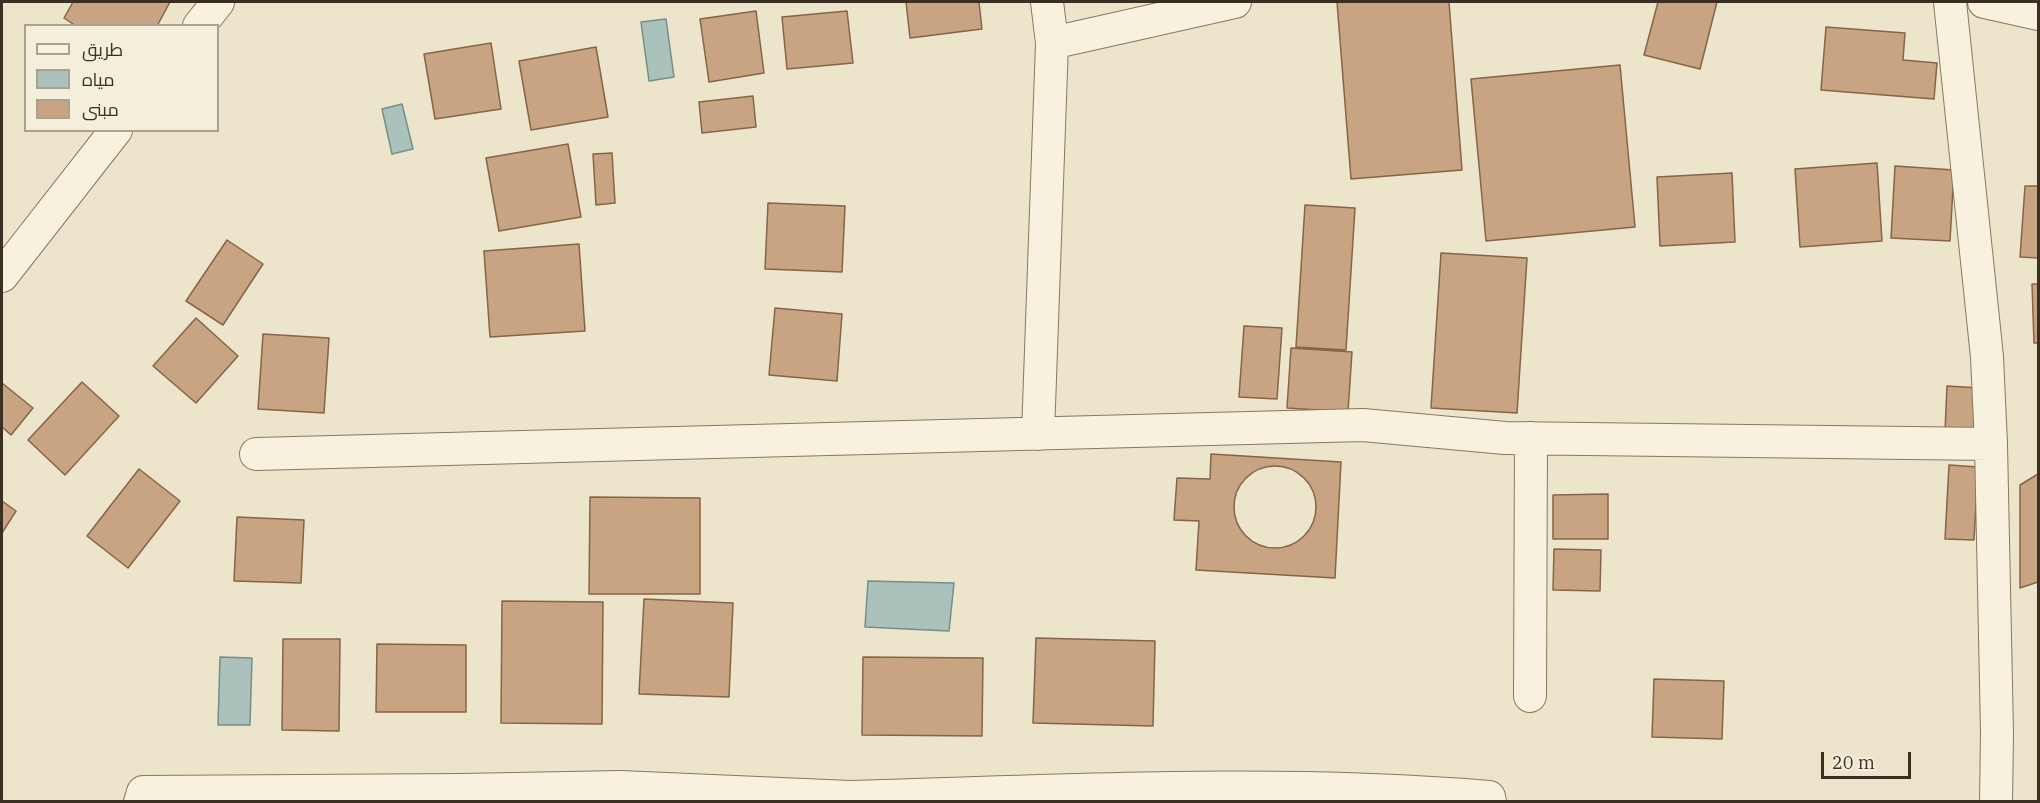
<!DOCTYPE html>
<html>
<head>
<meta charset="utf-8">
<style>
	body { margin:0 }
	#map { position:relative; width:2040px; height:803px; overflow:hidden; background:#ece4cb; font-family:"IBM Plex Serif",Cairo,serif }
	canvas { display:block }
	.frame { position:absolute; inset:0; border:3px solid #3a2f22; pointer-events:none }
	.legend { position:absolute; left:24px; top:24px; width:195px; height:108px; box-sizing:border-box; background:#f4eeda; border:2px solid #aaa290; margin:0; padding:8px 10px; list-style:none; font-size:18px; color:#3a2f22 }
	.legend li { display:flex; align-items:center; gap:12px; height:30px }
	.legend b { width:30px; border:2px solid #aaa290 }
	.scale { position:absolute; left:1821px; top:752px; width:90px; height:27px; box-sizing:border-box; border:3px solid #3a2f22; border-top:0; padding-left:8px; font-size:18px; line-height:21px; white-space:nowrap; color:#3a2f22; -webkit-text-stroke:4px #f4eeda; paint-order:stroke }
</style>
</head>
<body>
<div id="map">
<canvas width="2040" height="803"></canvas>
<div class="frame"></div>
<ul class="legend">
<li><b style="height:8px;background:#f7f1de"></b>طريق</li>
<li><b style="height:16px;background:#abc1bc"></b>مياه</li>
<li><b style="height:16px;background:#c8a483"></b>مبنى</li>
</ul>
<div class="scale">20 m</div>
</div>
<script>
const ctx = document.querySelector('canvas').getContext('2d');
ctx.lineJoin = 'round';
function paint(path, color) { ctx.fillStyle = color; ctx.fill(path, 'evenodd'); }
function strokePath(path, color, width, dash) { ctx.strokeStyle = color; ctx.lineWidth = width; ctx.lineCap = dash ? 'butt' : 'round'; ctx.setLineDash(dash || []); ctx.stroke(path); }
const water = new Path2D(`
	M666 19 674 77 649 81 641 22Z
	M402 104 413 149 392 154 382 109Z
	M868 581 954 583 949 631 865 627Z
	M220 657 252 658 250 725H218Z`);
const building = new Path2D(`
	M73 2H170L157 26H76L64 18Z
	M906 2H979L982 29 910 38Z
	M1337 2H1449L1462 170 1351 179Z
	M1658 2H1717L1700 69 1644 55Z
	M756 11 764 73 709 82 700 19Z
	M847 11 853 63 787 69 782 17Z
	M1826 27 1905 33 1903 60 1937 63 1934 99 1821 90Z
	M491 43 501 109 435 119 424 54Z
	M596 47 608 117 531 130 519 61Z
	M1620 65 1635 227 1486 241 1471 79Z
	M753 96 756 127 702 133 699 102Z
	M568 144 581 217 499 231 486 158Z
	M612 153 615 203 596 205 593 154Z
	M1877 163 1882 241 1800 247 1795 169Z
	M1895 166 1954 170 1950 241 1891 238Z
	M1732 173 1735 242 1660 246 1657 177Z
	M2025 186H2038V258L2020 257Z
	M768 203 845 206 842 272 765 269Z
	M1305 205 1355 208 1346 350 1296 347Z
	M227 240 263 264 223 325 186 301Z
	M579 244 585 331 490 337 484 251Z
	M1441 253 1527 258 1517 413 1431 408Z
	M2032 284H2038V343H2034Z
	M775 308 842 314 837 381 769 375Z
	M196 318 238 356 196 403 153 366Z
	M1244 326 1282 328 1277 399 1239 397Z
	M263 334 329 338 324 413 258 409Z
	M1291 348 1352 352 1348 412 1287 408Z
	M82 382 119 416 65 475 28 440Z
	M2 383 33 408 11 435 2 427Z
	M1947 386 1980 388 1978 433 1945 431Z
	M1211 454 1341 462 1335 578 1196 570 1199 521 1174 520 1177 478 1210 479Z
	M1949 465 1978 467 1974 540 1945 539Z
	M1234 507a41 41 0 1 1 82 0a41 41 0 1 1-82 0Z
	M139 469 180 501 128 568 87 536Z
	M2038 474V582L2020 588V485Z
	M1608 494V539H1553V495Z
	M590 497 700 498V594H589Z
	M2 501 16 511 2 533Z
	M237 517 304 520 301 583 234 581Z
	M1554 549 1601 550 1600 591 1553 590Z
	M644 599 733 603 729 697 639 694Z
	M502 601 603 602 602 724 501 723Z
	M1036 638 1155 641 1153 726 1033 723Z
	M283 639H340L339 731 282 730Z
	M377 644 466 645V712H376Z
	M863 657 983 658 982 736 862 735Z
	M1654 679 1724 681 1722 739 1652 737Z`);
const minor = new Path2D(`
	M1047 2 1052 43 1235 2
	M1950 2 1987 357 1991 444 1997 733 1996 802
	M1984 2 2038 14
	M199 26 218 2
	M2 276 116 130
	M1038 434 1052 43
	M256 454 1363 425 1505 438 1991 444
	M1530 696 1531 438
	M850 797C1062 791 1278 779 1489 797L1490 802
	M140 802 143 792 461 790 620 787 850 797V802`);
paint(water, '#abc1bc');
strokePath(water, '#72908a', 1.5);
paint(building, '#c8a483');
strokePath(building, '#866447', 1.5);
strokePath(minor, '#887860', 34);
strokePath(minor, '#f7f1de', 32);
</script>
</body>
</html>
